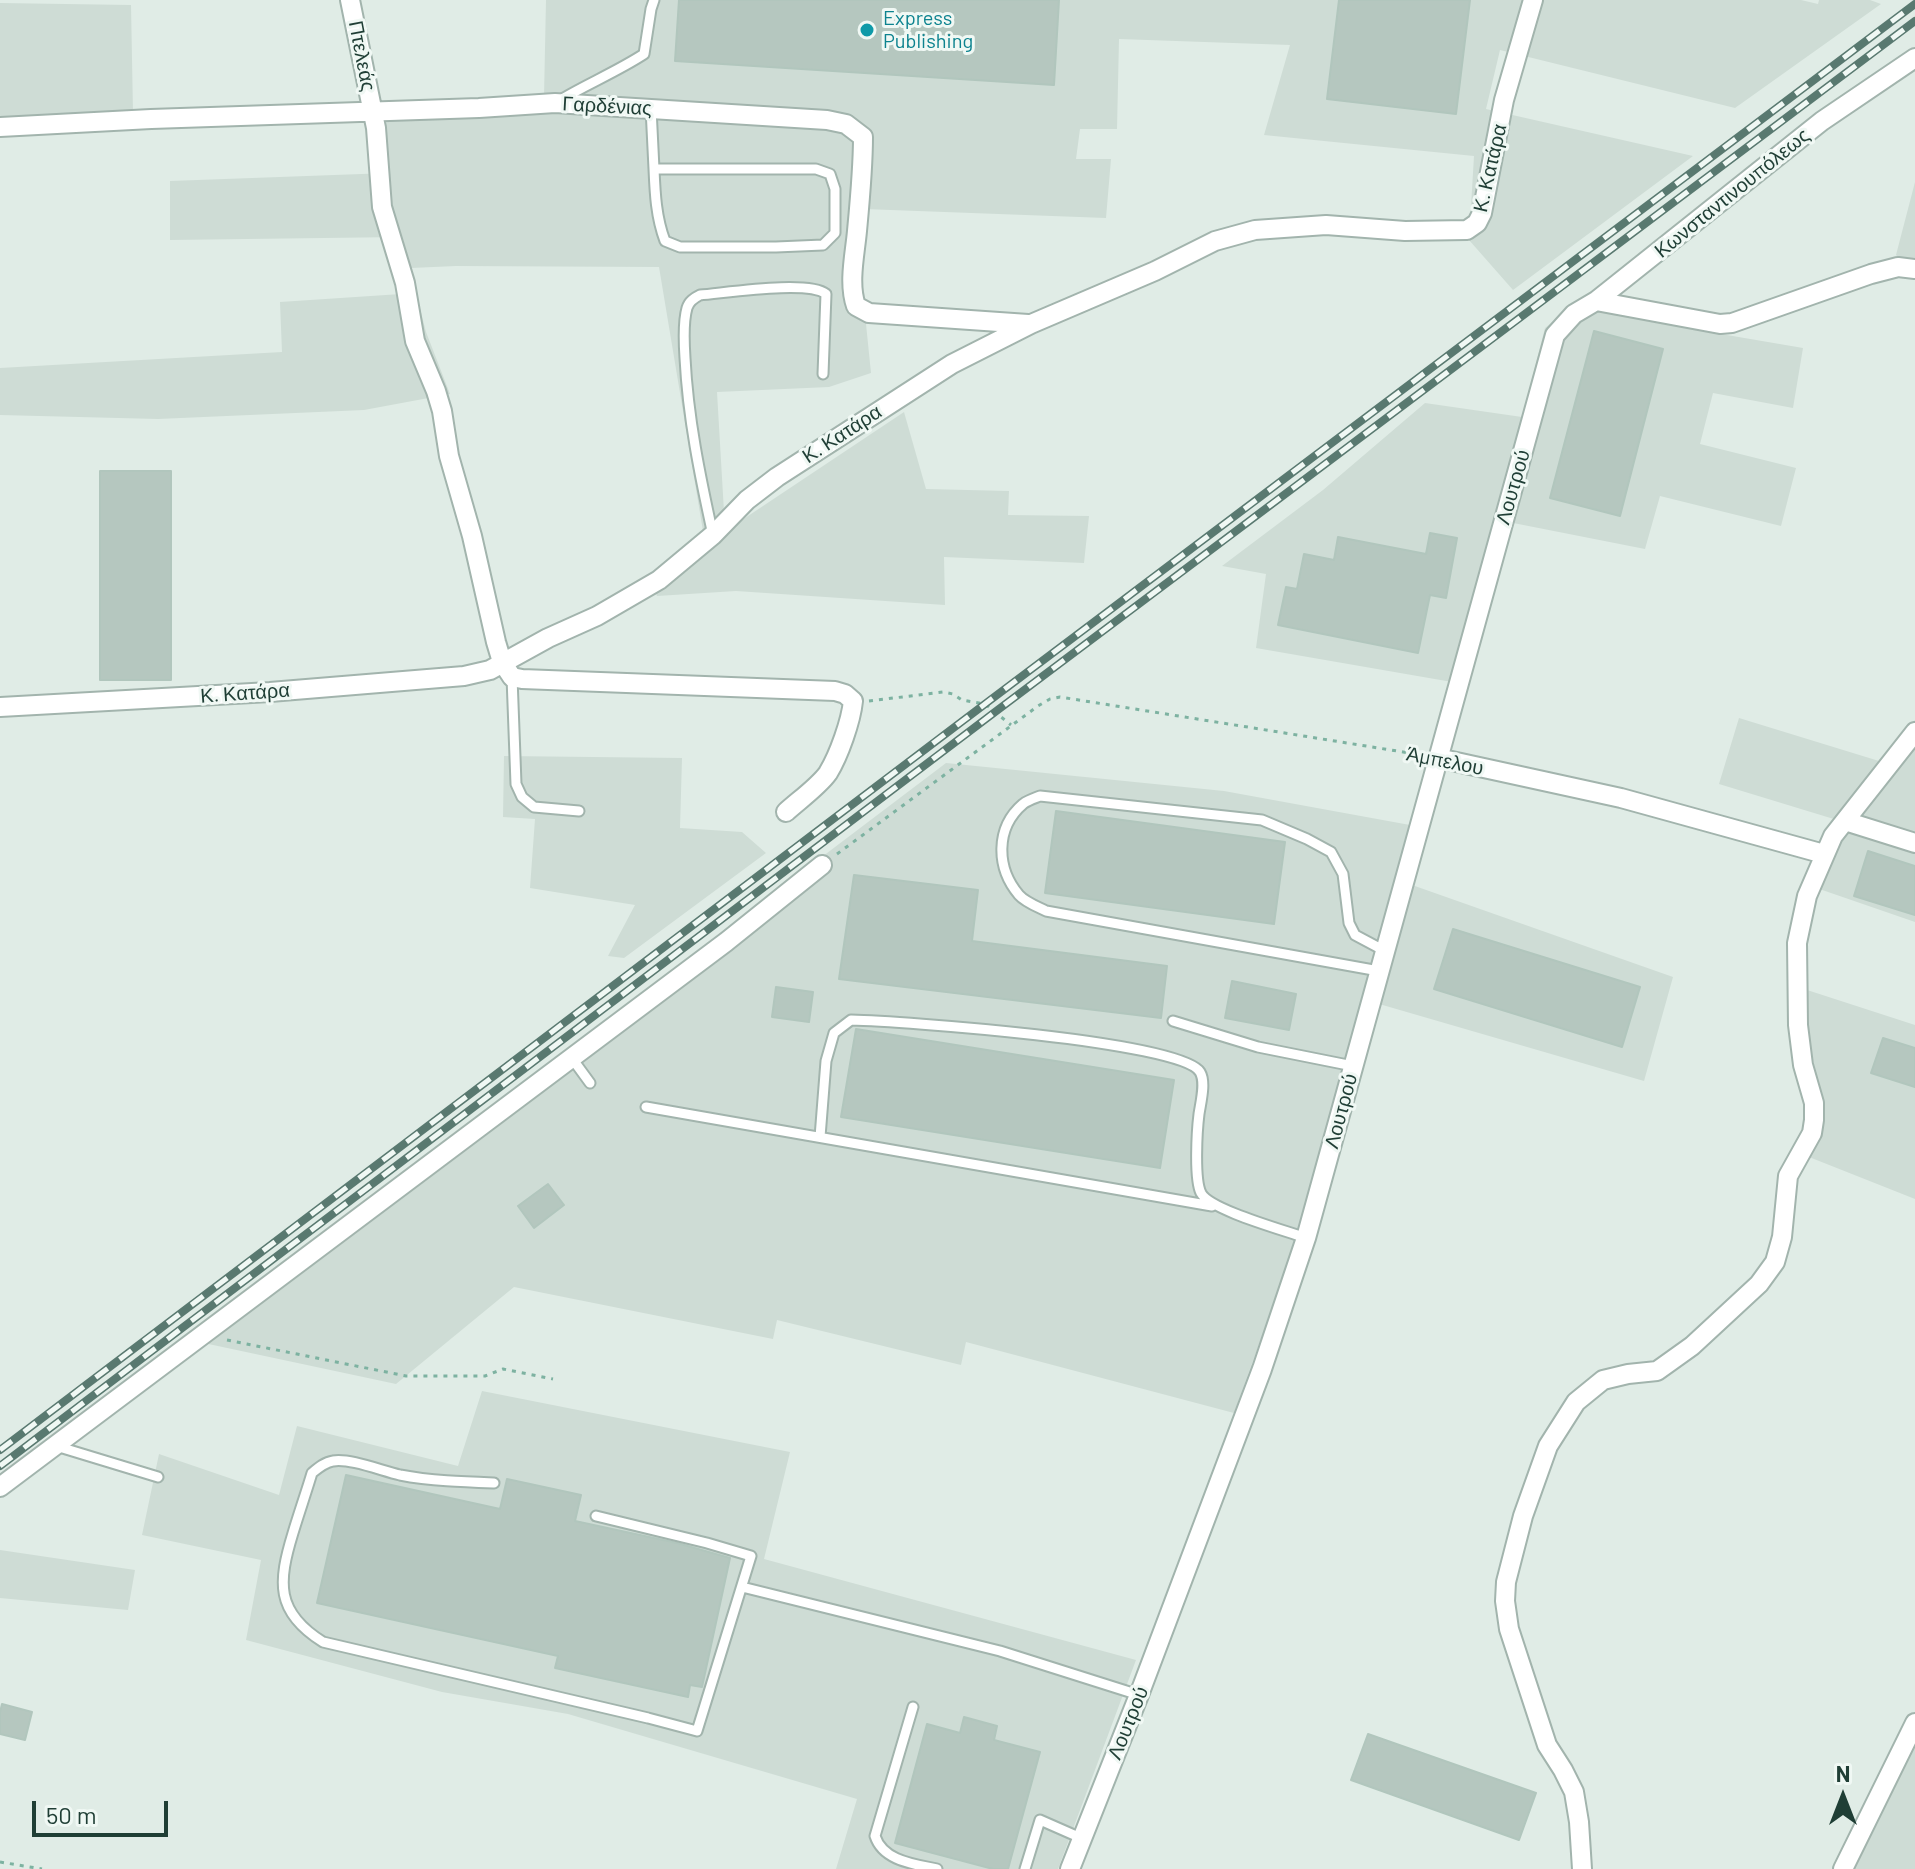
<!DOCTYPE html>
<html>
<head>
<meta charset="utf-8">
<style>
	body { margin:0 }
	#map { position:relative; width:1915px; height:1869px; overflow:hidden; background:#e0ece6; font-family:Barlow,sans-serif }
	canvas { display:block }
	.north { position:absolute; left:1803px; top:1757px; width:80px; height:80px; -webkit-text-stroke:6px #f0f8f4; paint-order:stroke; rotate:0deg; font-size:22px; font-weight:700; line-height:32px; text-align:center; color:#1f3e35 }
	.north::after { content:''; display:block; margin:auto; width:28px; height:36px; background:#1f3e35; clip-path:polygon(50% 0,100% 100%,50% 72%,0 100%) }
	.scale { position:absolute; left:32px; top:1801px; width:136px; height:36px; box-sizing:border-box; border:4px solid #1f3e35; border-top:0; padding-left:10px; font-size:24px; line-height:28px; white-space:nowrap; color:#1f3e35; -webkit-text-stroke:6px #f0f8f4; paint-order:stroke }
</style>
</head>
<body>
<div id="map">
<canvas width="1915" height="1869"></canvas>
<div class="north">N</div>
<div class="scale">50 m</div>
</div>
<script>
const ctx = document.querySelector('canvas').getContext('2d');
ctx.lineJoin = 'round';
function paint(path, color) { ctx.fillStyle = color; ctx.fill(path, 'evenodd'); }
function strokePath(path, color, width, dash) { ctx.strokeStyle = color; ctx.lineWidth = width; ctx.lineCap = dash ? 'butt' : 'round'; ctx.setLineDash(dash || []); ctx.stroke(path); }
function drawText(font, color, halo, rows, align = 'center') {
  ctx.font = font + ' Barlow,sans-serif'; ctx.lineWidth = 6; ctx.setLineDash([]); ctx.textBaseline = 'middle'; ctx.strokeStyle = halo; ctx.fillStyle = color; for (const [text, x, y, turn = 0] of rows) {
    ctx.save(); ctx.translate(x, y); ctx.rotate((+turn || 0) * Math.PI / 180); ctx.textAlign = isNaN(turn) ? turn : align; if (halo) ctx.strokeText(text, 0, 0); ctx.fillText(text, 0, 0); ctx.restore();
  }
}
const built = new Path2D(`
	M546 0H1801L1818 4 1819 0H1870L1881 4 1735 108 1500 50 1486 109 1693 156 1513 290 1469 240 1474 156 1264 135 1290 45 1119 39 1117 129H1080L1076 159H1111L1106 218 864 209 860 265 871 373 829 387 717 392 724 512 736 524 904 412 926 489 1009 491 1008 515 1089 516 1084 563 944 557 945 605 736 591 657 596 650 575 703 531 659 267 456 266 411 268 401 237 170 240V181L389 173 378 102 544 97Z
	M0 3 131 5 133 113 0 117Z
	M1915 182V274L1896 255Z
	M1591 291 1702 312 1721 334 1803 348 1793 408 1713 393 1700 444 1796 468 1781 526 1660 496 1645 549 1493 519 1452 682 1256 648 1266 574 1222 566 1323 490 1425 403 1522 417 1545 328Z
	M416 293 426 332 450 394 364 410 158 419 0 415V368L282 352 280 302Z
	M1739 718 1879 761 1915 720V922L1802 883 1821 843 1837 820 1719 784Z
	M504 756 682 758 680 828 742 832 766 853 624 958 608 956 635 905 530 888 535 819 503 817Z
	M946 763 1224 791 1410 825 1395 879 1673 977 1644 1081 1362 999 1292 1254 1234 1413 966 1342 961 1365 777 1320 773 1339 514 1287 396 1384 185 1339Z
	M1804 989 1915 1025V1199L1809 1157 1818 1132 1822 1097 1809 1044Z
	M482 1391 790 1452 764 1559 1136 1660 1058 1869H836L857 1799 568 1714 442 1692 246 1640 261 1560 142 1535 159 1454 279 1495 297 1426 458 1466Z
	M0 1550 135 1570 128 1610 0 1598Z
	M1915 1740V1869H1835Z`);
const building = new Path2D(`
	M679 0H1059L1054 85 675 61Z
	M1339 0H1470L1456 114 1327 99Z
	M1594 331 1663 349 1620 516 1550 498Z
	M100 471H171V680H100Z
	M1430 533 1457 538 1446 598 1430 595 1418 653 1278 625 1286 587 1297 589 1304 554 1334 560 1338 537 1426 554Z
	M1056 811 1285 842 1274 924 1045 893Z
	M1868 851 1915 866V915L1854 896Z
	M854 875 978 890 972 941 1167 966 1161 1018 839 979Z
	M1453 929 1640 987 1622 1047 1434 989Z
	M1232 981 1296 994 1289 1030 1225 1018Z
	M776 987 813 992 809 1022 772 1017Z
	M856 1029 1174 1080 1160 1168 841 1117Z
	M1883 1038 1915 1048V1087L1871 1073Z
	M548 1184 564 1205 534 1228 518 1206Z
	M346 1475 500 1509 507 1479 581 1495 575 1521 677 1543 730 1558 702 1687 690 1685 688 1697 555 1668 558 1656 317 1603Z
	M2 1704 32 1712 25 1740 0 1734V1712Z
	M964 1717 997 1726 994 1740 1040 1752 1008 1869H993L895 1843 927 1724 960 1733Z
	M1368 1734 1536 1793 1519 1840 1351 1780Z`);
const path = new Path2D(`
	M869 701 943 692 953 694 962 700 985 704 1011 725
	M837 854 1038 706 1050 699 1060 697 1422 755
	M227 1340 406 1376H485L503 1369 553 1379
	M0 1862 42 1869`);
const lane = new Path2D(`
	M562 99C589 83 618 71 644 54L651 9 654 0
	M651 108 654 169C655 193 656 217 665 241L680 247H776L823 245 835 233V189L830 174 816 169H654
	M713 535C700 476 688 418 685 358 684 343 683 322 687 308 689 301 694 298 700 295 726 293 808 280 826 294L823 374
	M512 677 516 784 522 797 534 807 579 811
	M1379 971 1046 911C1038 907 1025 902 1019 895 996 868 995 828 1023 804 1028 800 1035 798 1040 796L1262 820 1307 839 1331 852 1343 874 1349 923 1355 935 1385 951
	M1173 1021 1258 1047 1353 1066
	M571 1057 590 1083
	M646 1107 1212 1206
	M820 1137 826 1061 834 1033 851 1020C898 1021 1181 1041 1200 1072 1206 1082 1201 1101 1199 1114 1197 1130 1194 1179 1201 1193 1210 1210 1284 1230 1306 1238
	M56 1446 158 1477
	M494 1483C463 1482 431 1481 400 1475 382 1471 350 1458 333 1461 325 1462 318 1468 312 1473 306 1493 299 1513 293 1533 278 1582 275 1612 323 1642L648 1718 697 1731 751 1556 707 1543 596 1516
	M742 1587 1000 1651 1139 1695
	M913 1707 875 1836C883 1861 914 1864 937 1869
	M1025 1869 1040 1820 1081 1838`);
const street = new Path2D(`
	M350 0 376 128 382 207 405 283 415 341 436 391 442 411 449 456 472 536 496 642 502 662 512 677 522 679 835 691 845 694 853 701C851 721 839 755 828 773 819 786 798 801 786 812
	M0 127 151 119 479 108 555 103 827 120 846 124 863 137C863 168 860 199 857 231 855 254 848 283 856 306L869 313 1028 324
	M1596 301 1720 324 1732 323 1871 274 1898 267 1915 269
	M0 707 270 692 464 676 490 670 548 638 597 616 659 580 713 535 747 500 777 477 952 364 1031 324 1155 271 1215 241 1255 230 1326 225 1405 231 1467 230 1477 223 1482 213 1504 100 1533 0
	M1438 758 1621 798 1824 854
	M1845 821 1915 843
	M0 1487 726 942 822 865
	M1070 1869 1139 1695 1262 1369 1306 1238 1555 335 1574 314 1596 301 1822 121 1915 58
	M1582 1869 1579 1822 1574 1792 1563 1770 1547 1745 1509 1629 1505 1601 1506 1582 1523 1516 1548 1446 1576 1402 1603 1380 1628 1374 1657 1371 1692 1346 1759 1284 1775 1262 1782 1237 1788 1176 1812 1133 1814 1120V1103L1803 1065 1798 1025 1797 943 1807 896 1833 836 1915 732
	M1843 1869 1915 1723`);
const rail = new Path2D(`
	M0 1450 985 704 1915 4
	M0 1466 995 712 1915 21`);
const markers = [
	[867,30,8,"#0f9aa8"]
];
const cultureNames = [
	["Express",883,18],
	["Publishing",883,41]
];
const streetNames = [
	["Πτελεάς",362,56,79],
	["Γαρδένιας",607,106,3],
	["Κ. Κατάρα",1490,168,-77],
	["Κωνσταντινουπόλεως",1732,193,-39],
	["Κ. Κατάρα",842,434,-33],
	["Λουτρού",1513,487,-74],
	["Κ. Κατάρα",245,693,-4],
	["Άμπελου",1445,761,11],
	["Λουτρού",1341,1111,-75],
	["Λουτρού",1128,1723,-68]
];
paint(built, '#cedcd5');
paint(building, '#b5c7bf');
strokePath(building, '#b1c6bd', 2);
strokePath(lane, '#a2b4ad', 13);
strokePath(street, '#a2b4ad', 22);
strokePath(path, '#7db2a1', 3, [4, 6]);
strokePath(lane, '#fff', 9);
strokePath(street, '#fff', 18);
strokePath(rail, '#597970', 8);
strokePath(rail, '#f0f8f4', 5, [15]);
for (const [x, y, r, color] of markers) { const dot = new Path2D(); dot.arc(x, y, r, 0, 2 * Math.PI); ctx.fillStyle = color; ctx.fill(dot); strokePath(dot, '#f0f8f4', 3); }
drawText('20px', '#0d838f', '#f0f8f4', cultureNames, 'left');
drawText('20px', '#1f3e35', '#f0f8f4', streetNames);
</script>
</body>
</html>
